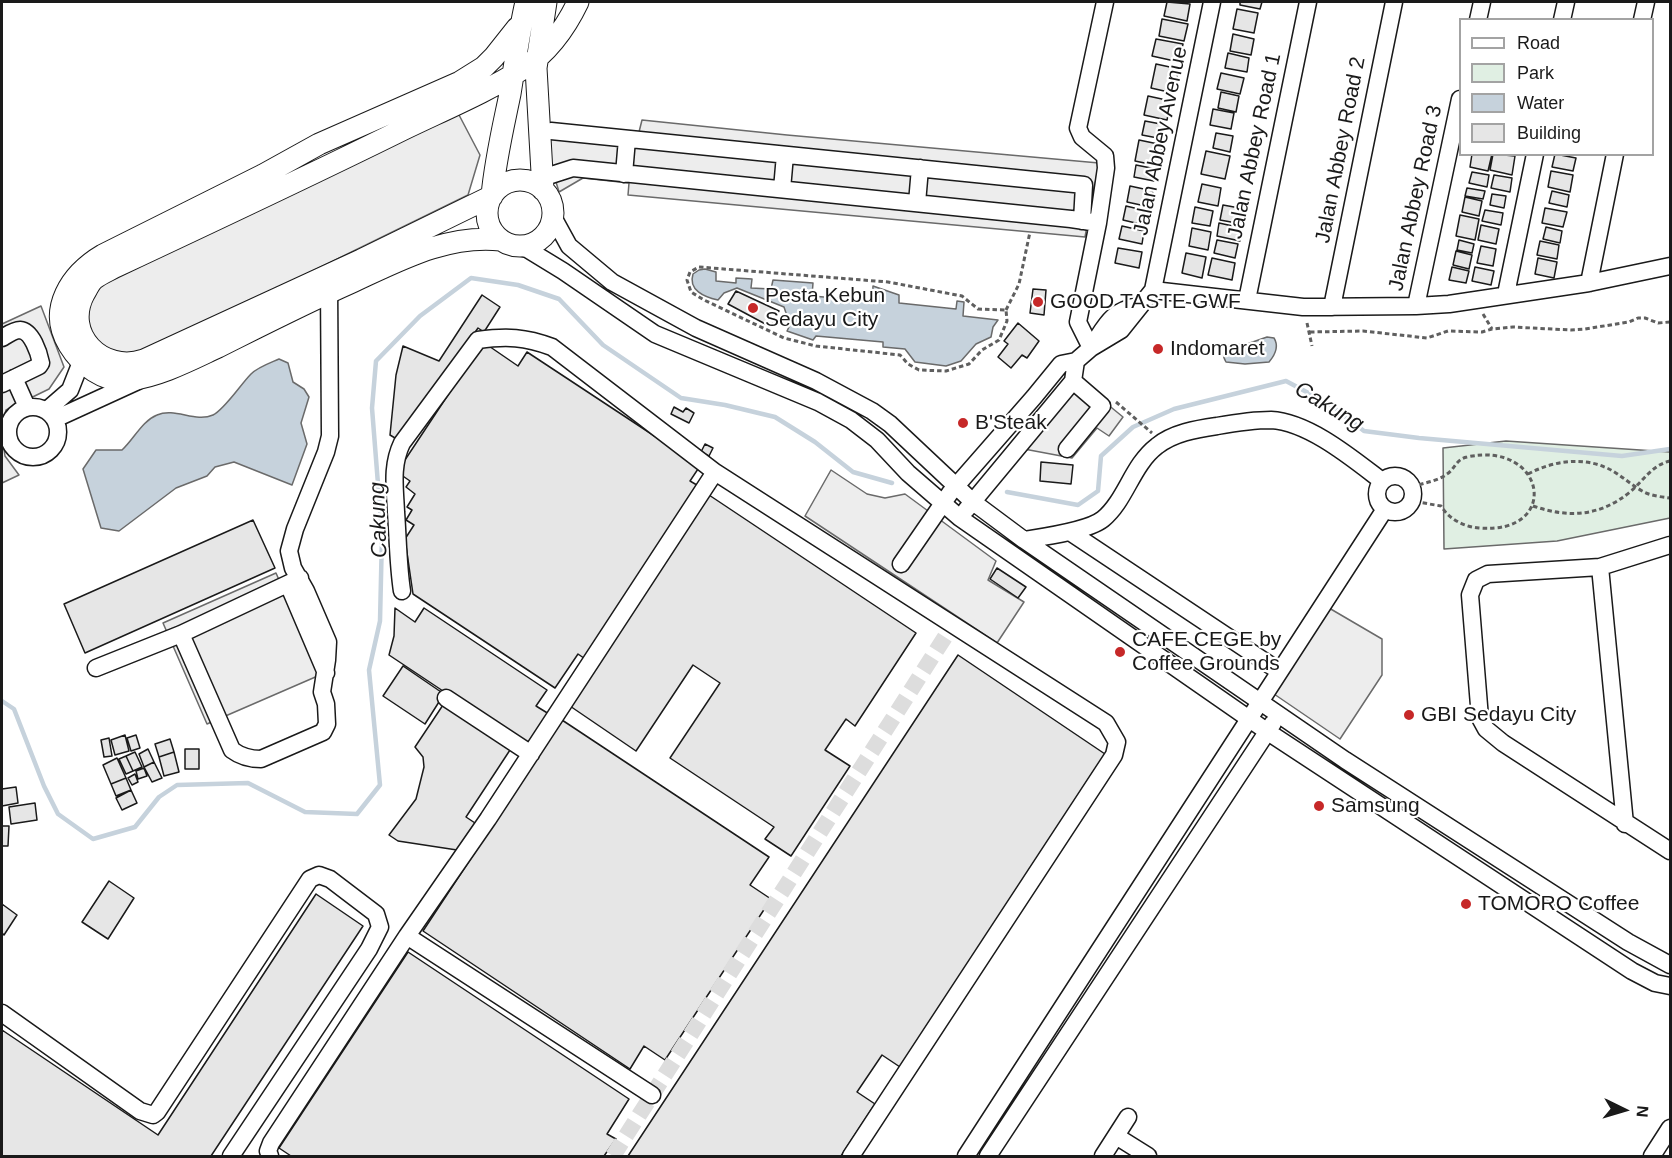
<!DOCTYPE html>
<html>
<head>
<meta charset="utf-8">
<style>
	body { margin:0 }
	#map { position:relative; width:1672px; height:1158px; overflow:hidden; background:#fff; font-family:Arial,sans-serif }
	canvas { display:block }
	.frame { position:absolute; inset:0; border:3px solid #1a1a1a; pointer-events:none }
	.legend { position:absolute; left:1459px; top:18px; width:195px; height:138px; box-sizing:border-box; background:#fff; border:2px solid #a3a3a3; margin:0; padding:8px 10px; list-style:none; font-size:18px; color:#1a1a1a }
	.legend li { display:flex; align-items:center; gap:12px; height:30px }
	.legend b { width:30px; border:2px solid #a3a3a3 }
	.north { position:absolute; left:1594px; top:1080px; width:60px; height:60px; -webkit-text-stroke:4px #fff; paint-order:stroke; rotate:95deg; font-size:16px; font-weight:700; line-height:24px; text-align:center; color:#1a1a1a }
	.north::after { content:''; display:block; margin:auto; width:21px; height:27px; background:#1a1a1a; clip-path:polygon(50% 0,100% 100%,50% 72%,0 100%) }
</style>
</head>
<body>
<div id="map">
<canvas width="1672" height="1158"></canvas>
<div class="frame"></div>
<ul class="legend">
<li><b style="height:8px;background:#fff"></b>Road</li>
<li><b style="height:16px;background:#e0efe3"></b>Park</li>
<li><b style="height:16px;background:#c6d2dc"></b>Water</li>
<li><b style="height:16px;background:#e6e6e6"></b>Building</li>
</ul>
<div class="north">N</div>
</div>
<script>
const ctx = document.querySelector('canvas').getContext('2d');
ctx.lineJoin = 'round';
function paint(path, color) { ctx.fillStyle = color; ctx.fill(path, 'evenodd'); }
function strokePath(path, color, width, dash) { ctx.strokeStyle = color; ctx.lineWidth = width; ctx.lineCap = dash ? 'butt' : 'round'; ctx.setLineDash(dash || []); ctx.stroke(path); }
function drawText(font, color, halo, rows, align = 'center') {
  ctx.font = font + ' Arial,sans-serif'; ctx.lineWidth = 4.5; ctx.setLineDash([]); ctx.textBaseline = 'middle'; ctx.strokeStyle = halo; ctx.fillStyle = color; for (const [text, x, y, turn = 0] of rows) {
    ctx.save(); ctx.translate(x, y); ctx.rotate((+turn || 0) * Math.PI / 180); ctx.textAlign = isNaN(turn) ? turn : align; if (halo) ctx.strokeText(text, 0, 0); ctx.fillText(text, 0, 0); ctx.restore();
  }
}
const green = new Path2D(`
	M1506 441 1670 452V518L1557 541 1444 549 1443 448Z`);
const parking = new Path2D(`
	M458 113 480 155 468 195 133 359 104 351 90 332 85 315 95 288Z
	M642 120 787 135 1099 163 1085 237 628 195 629 183 583 178 559 192 548 155 546 123 639 132Z
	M41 306 64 367 49 389 6 410 2 426V324Z
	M1079 381 1123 417 1109 436 1097 428 1072 458 1024 449Z
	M2 437 5 456 19 475 2 483Z
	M831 470 867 494 885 498 905 494 996 561 988 580 1024 602 997 643 805 516Z
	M276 573 320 675 207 724 163 623Z
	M1329 608 1382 639V675L1340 739 1274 694Z`);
const water = new Path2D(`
	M705 269 716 272V281L736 283V278L752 279 751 288 771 289 773 280 813 283 812 296 872 301 873 286 899 295V303L956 309 957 301 964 302 963 316 998 320 993 327 991 337 976 344 961 361 946 366 915 362 905 349 883 347V342L816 336 813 340 787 331 790 325 784 307 737 288 724 293 718 300C704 297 688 290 693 274L699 270Z
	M1267 337 1274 338C1279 346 1275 355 1269 362L1245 364 1226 362C1222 355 1223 352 1227 345L1247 344Z
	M279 359 288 363 293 382 304 389 309 397 301 423 307 444 292 485 234 462 215 467 207 476 176 488 119 531 101 528 83 469 96 450H122C134 439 142 421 157 415 175 407 195 423 213 415 224 410 241 384 251 374 258 367 270 363 279 359Z`);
const stream = new Path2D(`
	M1007 492 1078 505 1098 491 1101 456 1133 427 1174 409 1286 381 1329 404 1364 431 1419 438 1622 456 1670 449
	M2 701 14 709 44 786 58 814 93 839 135 827 159 797 177 785 248 783 305 812 357 814 380 785 369 670 380 621 382 535 372 408 376 361 420 316 471 278 518 285 559 299 603 345 681 398 725 405 775 417 815 442 853 472 892 483`);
const building = new Path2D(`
	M1167 2 1190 4 1187 21 1164 16Z
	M1240 2H1262L1260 9 1240 5Z
	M1237 9 1258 13 1254 33 1233 29Z
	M1162 19 1188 24 1184 41 1159 36Z
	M1233 34 1254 39 1251 55 1230 51Z
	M1156 39 1183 44 1179 62 1152 56Z
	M1228 53 1249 58 1247 72 1225 68Z
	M1156 64 1179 69 1173 93 1151 88Z
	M1221 73 1244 78 1240 94 1217 89Z
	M1221 92 1239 96 1236 112 1218 108Z
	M1148 96 1171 101 1167 120 1144 115Z
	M1213 109 1234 113 1231 129 1210 125Z
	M1145 121 1166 125 1163 139 1142 135Z
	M1216 133 1233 136 1230 152 1213 148Z
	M1139 140 1163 145 1159 166 1135 161Z
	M1206 151 1230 156 1225 179 1201 174Z
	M1472 154H1492L1488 171 1470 167Z
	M1493 154 1515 156 1512 175 1490 170Z
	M1555 154 1576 158 1573 171 1552 167Z
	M1136 165 1156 169 1154 181 1134 177Z
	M1551 171 1573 175 1570 192 1548 187Z
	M1472 172 1489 175 1487 187 1469 183Z
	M1494 175 1512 178 1510 192 1491 188Z
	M1202 184 1221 188 1218 206 1198 202Z
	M1130 186 1153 191 1150 207 1127 202Z
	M1467 188 1485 191 1483 199 1465 196Z
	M1552 191 1569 195 1567 207 1549 203Z
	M1492 194 1506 196 1504 208 1490 205Z
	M1465 197 1482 201 1479 216 1462 212Z
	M1223 205 1245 209 1242 224 1220 220Z
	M1126 206 1147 211 1144 225 1123 220Z
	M1195 207 1213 211 1210 226 1192 223Z
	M1545 208 1567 212 1563 227 1542 223Z
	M1485 210 1503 213 1501 225 1482 221Z
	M1460 215 1479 219 1475 240 1456 236Z
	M1219 223 1242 228 1240 241 1217 236Z
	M1481 225 1499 229 1496 244 1478 240Z
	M1122 226 1144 231 1142 244 1119 239Z
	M1546 227 1562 231 1560 243 1543 239Z
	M1192 228 1211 232 1208 250 1189 246Z
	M1217 240 1238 244 1235 258 1214 253Z
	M1459 240 1474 244 1472 253 1457 250Z
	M1540 241 1559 245 1557 259 1537 255Z
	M1481 246 1496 249 1493 266 1477 263Z
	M1118 248 1142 252 1139 268 1115 263Z
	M1456 251 1472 255 1469 269 1453 265Z
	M1186 253 1206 257 1202 278 1182 273Z
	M1212 258 1235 263 1232 280 1208 275Z
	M1538 258 1557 262 1554 278 1535 274Z
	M1452 267 1469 271 1466 283 1449 280Z
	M1475 267 1494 271 1491 285 1472 281Z
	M1033 289 1046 290 1044 315 1030 313Z
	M736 291 779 311 771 327 728 304Z
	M482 295 500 307 484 332 478 328 400 441 390 435 396 375 403 346 439 361Z
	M1018 323 1039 341 1027 358 1022 355 1011 368 998 357 1008 344 1004 341Z
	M483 342 518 366 527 352 700 466 690 481 702 488 588 661 578 654 555 688 413 594 405 539 414 525 406 520 412 510 407 507 415 494 406 487 410 481 397 472Z
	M674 407 683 412 686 408 694 413 689 423 671 414Z
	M705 444 713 448 709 456 701 452Z
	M1041 462 1073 465 1071 484 1040 481Z
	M706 493 916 633 855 726 846 719 825 750 850 766 791 856 765 839 774 827 670 758 720 683 693 665 636 751 567 704Z
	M253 520 275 568 85 653 64 604Z
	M997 568 1026 587 1018 598 990 579Z
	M395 608 415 622 424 608 547 690 536 706 549 714 527 747 389 655 394 636Z
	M958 655 1105 754 900 1067 882 1055 857 1092 875 1104 841 1156H628Z
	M403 666 444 694 425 724 383 696Z
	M443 705 510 750 466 817 475 823 457 850 398 841 389 835 416 799 424 767 423 757 415 747Z
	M562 720 769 857 750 885 771 899 665 1060 644 1046 630 1069 423 931Z
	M125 735 129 751 115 755 111 740Z
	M136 735 140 748 131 751 127 738Z
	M109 738 112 756 104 757 101 740Z
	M170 739 174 752 159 757 155 744Z
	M148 749 154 762 144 767 139 754Z
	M185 749H199V769H185Z
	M135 752 142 767 133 771 126 756Z
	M174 752 179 772 164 776 159 757Z
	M126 756 133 771 126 774 119 759Z
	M117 758 126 778 111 784 103 765Z
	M154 762 162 778 152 782 144 767Z
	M144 768 147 776 138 779 136 771Z
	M135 774 138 782 132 785 128 778Z
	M126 778 131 790 116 796 111 784Z
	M16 787 18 803 2 806V789Z
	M131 790 137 803 122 810 116 798Z
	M35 803 37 820 11 824 9 807Z
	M2 826H9L8 846H2Z
	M109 881 134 898 108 939 82 922Z
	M316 894 363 926 211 1156H2V1030L158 1135Z
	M2 904 17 915 4 935 2 933Z
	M408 952 629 1099 607 1134 616 1139 604 1156H291L279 1148Z`);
const minorTunnel = new Path2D(`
	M613 1156 952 626`);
const path = new Path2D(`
	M699 267 888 282 962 296 978 309 1006 310 1007 321 999 340 982 350 969 364 946 371 919 370 908 364 900 355 816 346 784 338 704 300 691 292 687 280 690 272Z
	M1006 310 1019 284 1030 232
	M1483 314 1492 329
	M1307 323 1312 346
	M1310 332 1363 331 1427 338 1448 331 1482 332 1492 329 1513 327 1571 330 1585 329 1629 322 1638 318H1645L1658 323 1670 322
	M1116 402 1152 433
	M1528 474C1553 461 1583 456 1609 469 1621 475 1631 485 1644 492 1652 496 1662 497 1670 498
	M1412 487C1423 483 1438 481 1447 474 1455 469 1456 459 1467 457 1546 440 1562 535 1479 528 1464 527 1449 519 1441 506L1412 501
	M1533 506C1568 518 1599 517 1630 492 1644 480 1652 465 1670 461`);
const minor = new Path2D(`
	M1478 20 1482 2
	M1562 20 1566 2
	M1642 20 1646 2
	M551 131 1084 185 1082 221
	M624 174 627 139
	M542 178 573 168 1071 219 1098 223
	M782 189 785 155
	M917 203 920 168
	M552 215 569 246 612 282 696 328 816 381 872 411 890 424 973 502 1024 540 1345 760 1628 942 1670 965
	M516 246 527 249 563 271 655 334 818 402 851 420 877 440 908 473 960 518 1268 732 1632 971 1655 983 1670 986
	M1589 283 1615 154
	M1153 290 1303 307 1416 306 1449 304 1589 283 1670 266
	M1506 294 1535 154
	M1247 300 1308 2
	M1416 306 1460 99
	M1332 307 1394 2
	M2 338C7 335 14 330 20 330 32 331 39 353 41 363L39 366 2 384
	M1094 343C1107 323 1113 310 1139 306
	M1091 348 1078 322 1098 223 1106 168 1105 156 1082 137 1078 128 1105 2
	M14 378 27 407
	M8 432a25 25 0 1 1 50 0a25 25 0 1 1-50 0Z
	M47 410 70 390 81 362
	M55 419 138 381
	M1067 449 1102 406 1073 381
	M1377 494a18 18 0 1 1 36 0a18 18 0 1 1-36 0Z
	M966 510 1073 381 1076 361
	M1070 532 1279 671
	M1024 540C1043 537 1088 531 1103 519 1126 500 1132 465 1157 446 1173 433 1196 429 1217 426 1234 423 1254 420 1271 420 1309 422 1353 459 1382 481
	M1670 545 1600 567 1488 574 1476 580 1470 595 1480 718 1486 729 1503 743 1670 851
	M901 564 950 493 1034 397 1061 364 1076 361 1091 348 1121 330 1153 290 1212 2
	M1600 567 1625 824
	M288 584 326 673
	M402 591C398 565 398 539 396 512 395 488 391 466 402 443L478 340C507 336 525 337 552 347L715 472 1106 723 1117 742 1114 755 851 1156
	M181 634 232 750C240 756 250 759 261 759L323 732 327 724 326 704 322 692 327 660 328 642 306 591 293 568 289 551 295 529 326 452 330 436 329 283
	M96 668 181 634 300 578
	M446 698 531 754
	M407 936 652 1095
	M2 1013 140 1111 153 1115 157 1112 310 879 319 875 330 879 376 914 380 927 369 949 231 1156
	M1116 1136 1148 1156
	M270 1156 268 1151 271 1143 407 936 488 819 715 472
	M966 1156 1385 509
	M988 1156 1273 723
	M1103 1156 1128 1117
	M1652 1156 1670 1128`);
const major = new Path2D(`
	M526 2C519 32 515 63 510 94 503 128 495 161 492 196L361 260 144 360C102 374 63 334 84 294 87 289 90 282 94 279 100 274 108 271 115 267 211 222 307 177 402 130 441 111 489 91 524 68 548 52 566 27 578 2
	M487 213a33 33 0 1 1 66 0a33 33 0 1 1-66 0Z
	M543 190 536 68 546 2
	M501 240C446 234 398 261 350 283 305 303 262 325 218 347 190 360 160 376 129 380 104 383 81 365 69 345 47 309 71 274 103 255L263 175 319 144 460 82 484 67 494 57 517 28`);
const markers = [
	[1038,302,6,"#c62828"],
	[753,308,6,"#c62828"],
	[1158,349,6,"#c62828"],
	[963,423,6,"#c62828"],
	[1120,652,6,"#c62828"],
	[1409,715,6,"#c62828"],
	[1319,806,6,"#c62828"],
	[1466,904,6,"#c62828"]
];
const streetNames = [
	["Jalan Abbey Avenue",1161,141,-78],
	["Jalan Abbey Road 1",1255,146,-78],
	["Jalan Abbey Road 2",1341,150,-79],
	["Jalan Abbey Road 3",1416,198,-78]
];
const poiNames = [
	["Pesta Kebun",765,296],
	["Sedayu City",765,320],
	["GOOD TASTE GWF",1050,302],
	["Indomaret",1170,349],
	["B'Steak",975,423],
	["CAFE CEGE by",1132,640],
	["Coffee Grounds",1132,664],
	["GBI Sedayu City",1421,715],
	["Samsung",1331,806],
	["TOMORO Coffee",1478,904]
];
const waterNames = [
	["Cakung",1329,407,31],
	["Cakung",379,520,-92]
];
paint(green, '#e0efe3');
strokePath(green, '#6a6a6a', 1.5);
paint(parking, '#ededed');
strokePath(parking, '#6a6a6a', 1.5);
paint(water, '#c6d2dc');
strokePath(water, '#6a6a6a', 1.5);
strokePath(stream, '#c6d2dc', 4.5);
paint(building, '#e6e6e6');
strokePath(building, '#1a1a1a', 1.5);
strokePath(minorTunnel, '#ddd', 16, [16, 8]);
strokePath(minor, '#1a1a1a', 19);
strokePath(major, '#1a1a1a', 23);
strokePath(path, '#5f5f5f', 3, [4.5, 3]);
strokePath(minor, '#fff', 16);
strokePath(major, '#fff', 21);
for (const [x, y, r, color] of markers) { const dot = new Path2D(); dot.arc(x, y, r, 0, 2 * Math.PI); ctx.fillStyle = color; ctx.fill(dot); strokePath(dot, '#fff', 2); }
drawText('21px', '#1a1a1a', '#fff', streetNames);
drawText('21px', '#1a1a1a', '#fff', poiNames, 'left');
drawText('italic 22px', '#1a1a1a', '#fff', waterNames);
</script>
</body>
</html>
